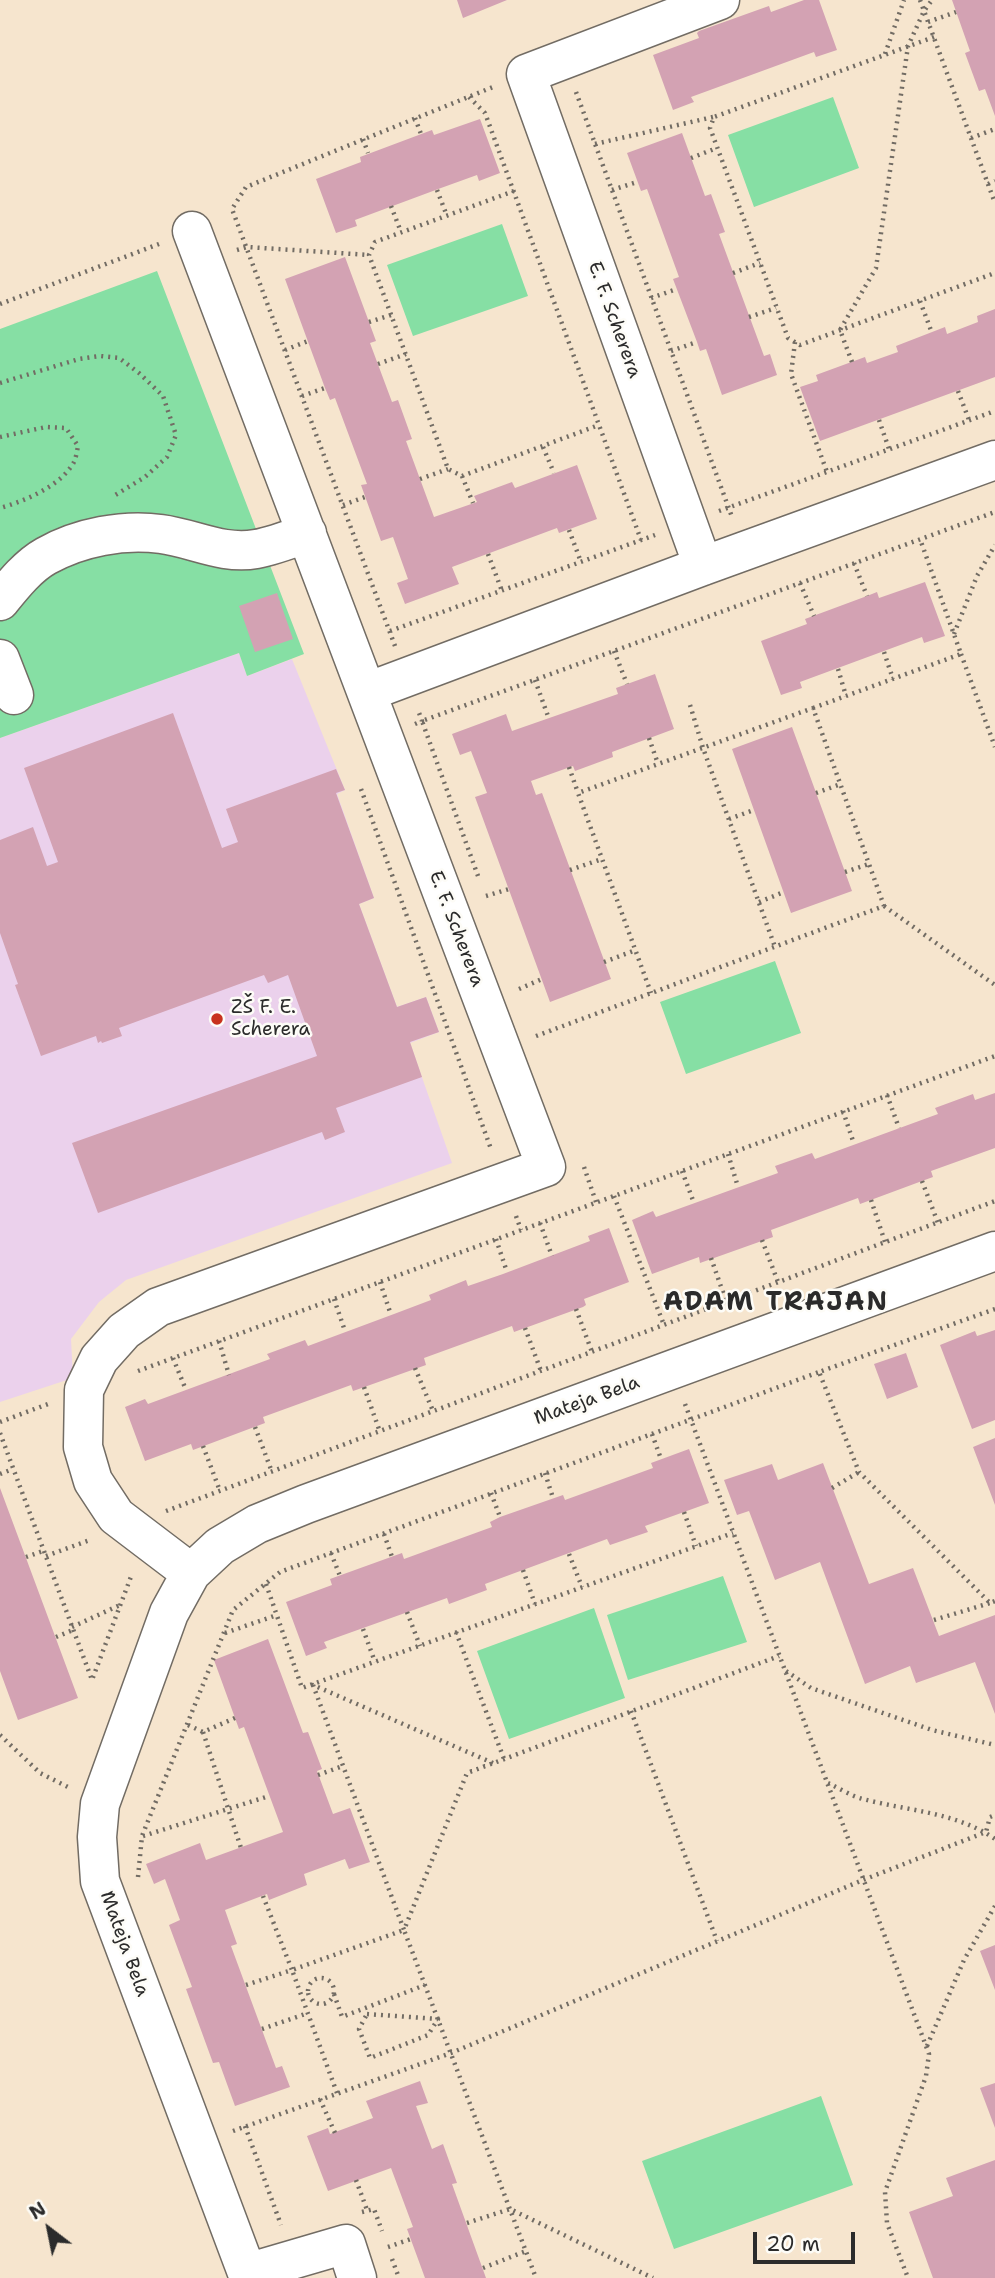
<!DOCTYPE html>
<html>
<head>
<meta charset="utf-8">
<style>
	body { margin:0 }
	#map { position:relative; width:995px; height:2278px; overflow:hidden; background:#f6e5ce; font-family:"Shantell Sans",sans-serif }
	canvas { display:block }
	.north { position:absolute; left:14px; top:2194px; width:70px; height:70px; -webkit-text-stroke:5px #fdfcf7; paint-order:stroke; rotate:328deg; font-size:19px; font-weight:700; line-height:28px; text-align:center; color:#2b2b2b }
	.north::after { content:''; display:block; margin:auto; width:24px; height:32px; background:#2b2b2b; clip-path:polygon(50% 0,100% 100%,50% 72%,0 100%) }
	.scale { position:absolute; left:753px; top:2232px; width:102px; height:32px; box-sizing:border-box; border:4px solid #2b2b2b; border-top:0; padding-left:9px; font-size:21px; line-height:24px; white-space:nowrap; color:#2b2b2b; -webkit-text-stroke:5px #fdfcf7; paint-order:stroke }
</style>
</head>
<body>
<div id="map">
<canvas width="995" height="2278"></canvas>
<div class="north">N</div>
<div class="scale">20 m</div>
</div>
<script>
const ctx = document.querySelector('canvas').getContext('2d');
ctx.lineJoin = 'round';
function paint(path, color) { ctx.fillStyle = color; ctx.fill(path, 'evenodd'); }
function strokePath(path, color, width, dash) { ctx.strokeStyle = color; ctx.lineWidth = width; ctx.lineCap = dash ? 'butt' : 'round'; ctx.setLineDash(dash || []); ctx.stroke(path); }
function drawText(font, color, halo, rows, align = 'center') {
  ctx.font = font + ' "Shantell Sans",sans-serif'; ctx.lineWidth = 5; ctx.setLineDash([]); ctx.textBaseline = 'middle'; ctx.strokeStyle = halo; ctx.fillStyle = color; for (const [text, x, y, turn = 0] of rows) {
    ctx.save(); ctx.translate(x, y); ctx.rotate((+turn || 0) * Math.PI / 180); ctx.textAlign = isNaN(turn) ? turn : align; if (halo) ctx.strokeText(text, 0, 0); ctx.fillText(text, 0, 0); ctx.restore();
  }
}
const built = new Path2D(`
	M239 653 247 676 292 659 345 790 337 794 374 898 359 904 397 1007 426 997 439 1032 410 1043 452 1163 126 1280 99 1302 71 1339 73 1378 0 1402V738Z`);
const green = new Path2D(`
	M833 97 859 168 754 207 728 135Z
	M502 224 528 296 413 336 387 265Z
	M157 271 304 654 247 676 239 653 0 738V329Z
	M775 961 801 1033 686 1074 660 1002Z
	M723 1576 747 1642 628 1680 607 1615Z
	M594 1608 625 1698 509 1739 477 1651Z
	M821 2096 853 2185 674 2249 642 2161Z`);
const building = new Path2D(`
	M457 0H507L463 18Z
	M804 0H819L837 50 816 57 814 52 691 97 694 102 673 110 653 55 699 38 697 33 699 31 766 7 769 6 771 12Z
	M952 0H995V116L985 89 979 91 965 53 970 51Z
	M480 119 500 173 479 181 477 175 441 188 355 220 357 226 336 233 316 179 361 162 360 157 432 130 434 135Z
	M682 133 705 196 711 194 725 232 719 234 764 356 770 354 777 375 722 395 706 349 700 351 697 342 673 279 679 277 647 189 641 191 627 153Z
	M345 257 376 341 370 343 392 402 398 400 412 439 406 441 434 517 477 502 474 496 512 482 515 488 577 465 597 519 559 533 557 528 452 567 459 584 405 604 397 583 408 579 393 537 381 541 361 485 367 484 335 398 330 400 325 388 285 279Z
	M995 309V377L820 441 800 387 818 381 816 375 865 357 867 363 898 352 896 346 945 327 947 334 978 322 977 316Z
	M925 582 945 636 924 643 922 637 800 682 802 688 781 695 761 641 807 624 805 619 867 596 877 592 879 598Z
	M277 593 293 639 255 652 239 606Z
	M655 674 674 729 612 752 613 757 575 771 573 766 531 781 536 795 542 793 611 979 550 1002 475 797 487 793 471 751 460 755 452 734 506 714 512 731 618 694 616 688Z
	M173 713 222 848 238 842 226 809 336 769 345 790 336 793 374 898 359 904 397 1007 426 997 439 1032 410 1042 422 1077 336 1108 345 1132 325 1140 322 1132 98 1213 72 1143 317 1056 288 975 268 983 264 975 119 1028 122 1036 102 1043 101 1041 98 1043 96 1036 41 1056 15 985 18 984 0 933V840L33 827 47 866 58 862 24 768Z
	M792 727 852 891 791 913 732 749Z
	M995 1093V1148L931 1171 933 1177 922 1181 860 1204 858 1198 771 1230 773 1237 700 1263 699 1257 652 1274 632 1220 653 1211 656 1217 778 1173 775 1166 812 1153 815 1159 938 1114 935 1108 973 1094 975 1100Z
	M609 1228 629 1282 584 1299 586 1305 583 1307 514 1332 512 1326 424 1358 426 1365 356 1390 353 1391 351 1385 263 1417 265 1423 193 1450 191 1444 145 1461 125 1407 145 1399 148 1404 270 1359 267 1354 305 1340 308 1346 394 1314 431 1300 429 1295 466 1280 468 1286 503 1274 590 1241 588 1236Z
	M995 1330V1420L972 1429 940 1345 975 1331 977 1336Z
	M906 1353 918 1387 887 1399 874 1364Z
	M995 1438V1505L973 1447Z
	M689 1449 709 1503 645 1526 648 1532 610 1545 607 1539 485 1584 487 1590 449 1604 447 1598 324 1642 327 1648 306 1656 286 1602 332 1585 330 1579 402 1553 404 1559 492 1527 490 1522 500 1517 563 1495 565 1500 653 1468 651 1463Z
	M823 1463 869 1584 913 1568 939 1636 995 1615V1714L975 1662 916 1683 910 1666 865 1684 820 1562 775 1580 749 1511 737 1515 724 1480 772 1464 778 1480Z
	M0 1488 78 1698 18 1720 0 1671Z
	M268 1639 303 1733 308 1732 322 1769 317 1771 333 1814 350 1808 370 1862 349 1869 345 1859 304 1874 307 1885 269 1900 267 1894 225 1910 237 1944 231 1946 276 2068 282 2066 290 2087 235 2106 219 2062 213 2063 186 1989 192 1987 169 1925 180 1920 165 1879 154 1884 146 1864 200 1843 206 1860 283 1832 244 1727 239 1729 214 1660Z
	M995 1945V1990L980 1951Z
	M420 2081 428 2103 416 2106 432 2149 443 2144 457 2183 452 2184 486 2278H425L407 2229 413 2227 391 2168 328 2191 307 2136 328 2128 330 2134 373 2118 366 2101Z
	M995 2083V2128L980 2088Z
	M995 2160V2278H933L909 2212 953 2196 946 2178Z`);
const path = new Path2D(`
	M920 0 995 203
	M928 22 956 12
	M934 37 714 117 710 128 788 338 800 345 995 273
	M885 54 904 0
	M576 92 732 517
	M469 97 485 113 641 540
	M415 118 421 134
	M971 138 995 129
	M363 139 368 153
	M595 144 713 117
	M691 158 717 148
	M988 184 995 181
	M437 190 447 216
	M612 190 637 182
	M514 191 375 242 369 255 448 469 462 476 599 425
	M391 206 401 232
	M237 250 247 247 369 255
	M733 273 760 263
	M651 298 677 289
	M920 301 932 333
	M0 304 159 244
	M749 317 776 308
	M369 322 391 315
	M795 342 791 374 827 472
	M285 350 308 341
	M671 351 697 342
	M852 362 840 330 876 268 908 46 924 11 932 0
	M378 364 406 354
	M0 383 79 359 100 356 119 358 139 373 163 396 176 435 167 457 145 477 112 497
	M958 391 969 420
	M302 396 325 388
	M879 420 889 449
	M0 437 46 427 66 428 78 446C77 451 76 458 74 462 61 486 25 501 0 508
	M543 447 554 473
	M462 476 473 503
	M420 479 448 469
	M343 505 365 497
	M719 511 995 411
	M569 530 581 562
	M488 554 502 591
	M854 563 867 596
	M800 583 814 616
	M390 631 655 535
	M954 634 977 576 995 545
	M395 646 232 209 246 187 493 87
	M614 651 627 684
	M884 652 893 679
	M961 654 995 747
	M838 669 846 696
	M535 680 549 719
	M690 705 703 748 775 947
	M813 708 961 654 920 539
	M415 724 422 721 418 710
	M649 738 658 764
	M569 767 578 793
	M361 789 491 1149
	M816 793 841 784
	M729 819 754 810
	M570 870 602 859
	M845 872 869 864
	M478 876 422 721 995 512
	M486 896 509 889
	M759 902 784 892
	M884 906 995 985
	M604 962 636 950
	M519 989 542 979
	M536 1036C652 993 768 949 884 906L813 708 578 793 651 993
	M887 1095 899 1128
	M843 1111 854 1144
	M728 1154 738 1187
	M584 1167 596 1202
	M682 1171 694 1203
	M922 1181 938 1223
	M614 1196 664 1325
	M871 1200 885 1242
	M516 1216 521 1230
	M540 1223 552 1256
	M496 1239 507 1272
	M762 1240 778 1282
	M711 1258 726 1301
	M380 1282 391 1315
	M334 1299 345 1331
	M576 1309 592 1352
	M995 1309 819 1372 859 1472 990 1603 995 1601
	M525 1328 541 1371
	M219 1341 229 1375
	M173 1358 186 1390
	M415 1368 433 1411
	M138 1371 995 1056
	M364 1387 380 1432
	M685 1404 929 2054 926 2076 885 2192 887 2223 908 2278
	M0 1422 48 1404
	M255 1427 272 1472
	M0 1433 92 1680 132 1574
	M652 1434 661 1459
	M203 1446 220 1491
	M545 1473 553 1498
	M0 1474 13 1469
	M832 1488 859 1472
	M491 1493 500 1517
	M166 1511 995 1201
	M684 1512 696 1546
	M384 1534 392 1557
	M331 1553 340 1576
	M569 1554 582 1587
	M46 1556 90 1540
	M26 1557 43 1551
	M523 1570 535 1604
	M266 1584 302 1688 733 1533
	M407 1612 420 1646
	M934 1620 990 1603
	M72 1627 120 1605
	M363 1629 375 1662
	M456 1632 504 1759
	M225 1633 277 1615
	M56 1637 73 1630
	M786 1671 811 1688 932 1730 995 1745
	M631 1711 717 1941
	M235 1718 203 1732 241 1848
	M188 1725 203 1732
	M0 1735 40 1773 68 1787
	M493 1763 313 1685 404 1930 467 1773C571 1734 675 1695 779 1656
	M318 1775 343 1766
	M828 1783C839 1788 851 1796 863 1799 908 1811 956 1812 995 1839
	M143 1836 269 1796
	M138 1877 142 1836 233 1610 280 1572 819 1372
	M308 1991a13 13 0 1 1 26 0a13 13 0 1 1-26 0Z
	M246 1985 292 1970 263 1896
	M334 1994 342 2017 425 1985
	M367 2014 438 2019 428 2035 370 2058 359 2029Z
	M262 2029 308 2013
	M927 2046 964 1960 995 1906
	M337 2093 292 1970 404 1930 536 2278
	M320 2099 335 2133
	M245 2126 281 2225
	M233 2131 451 2053 863 1880 986 1832 990 1817 995 1815
	M356 2180 367 2210
	M362 2212 374 2209 382 2231
	M467 2223 510 2209 653 2278
	M388 2247 411 2239
	M392 2259 399 2278
	M483 2268 526 2251`);
const minor = new Path2D(`
	M703 566 526 74 720 0
	M0 601C13 585 28 566 46 556 80 537 123 529 161 534 193 538 222 555 256 549 273 546 291 539 307 533
	M0 659 14 695
	M367 692 703 566 995 460
	M191 1573 116 1516 93 1481 83 1447 84 1390 99 1359 124 1331 158 1307 546 1167 192 231
	M247 2273 346 2244 357 2278
	M249 2278 100 1881 97 1837 100 1804 169 1613 191 1573 220 1546 257 1524 306 1504 995 1251`);
const markers = [
	[217,1019,7,"#c8321e"]
];
const streetNames = [
	["E. F. Scherera",614,320,70],
	["E. F. Scherera",456,929,69],
	["Mateja Bela",587,1401,-20],
	["Mateja Bela",124,1944,70]
];
const poiNames = [
	["ZŠ F. E.",231,1008],
	["Scherera",231,1030]
];
const districtNames = [
	["ADAM TRAJAN",776,1303]
];
paint(built, '#ebd1ec');
paint(green, '#86dfa4');
paint(building, '#d3a2b3');
strokePath(minor, '#726c64', 41);
strokePath(path, '#726c64', 4.5, [2, 5]);
strokePath(minor, '#fff', 38);
for (const [x, y, r, color] of markers) { const dot = new Path2D(); dot.arc(x, y, r, 0, 2 * Math.PI); ctx.fillStyle = color; ctx.fill(dot); strokePath(dot, '#fdfcf7', 2.5); }
drawText('19px', '#2b2b2b', '#fdfcf7', streetNames);
drawText('19px', '#2b2b2b', '#fdfcf7', poiNames, 'left');
ctx.letterSpacing = '2px';
drawText('bold 26px', '#2b2b2b', '#fdfcf7', districtNames);
ctx.letterSpacing = '0px';
</script>
</body>
</html>
